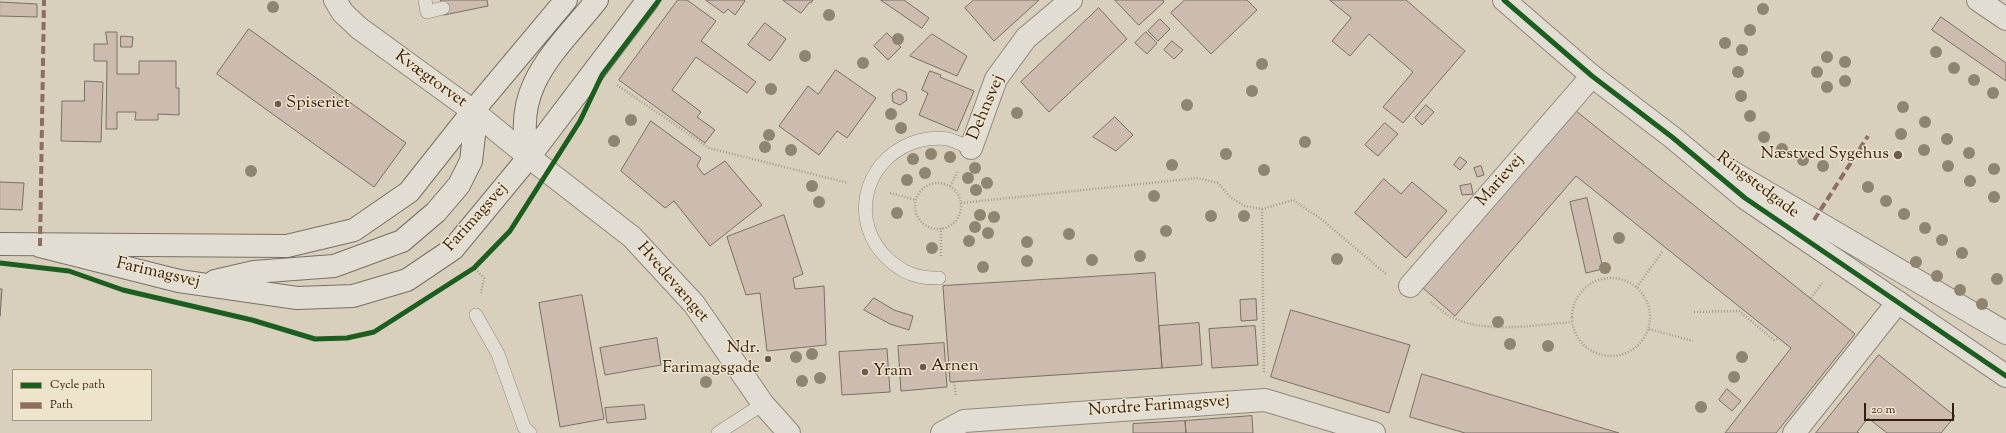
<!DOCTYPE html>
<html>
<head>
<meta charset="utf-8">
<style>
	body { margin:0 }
	#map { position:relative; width:2006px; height:433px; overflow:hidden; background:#d8d0bc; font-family:"Sorts Mill Goudy",serif }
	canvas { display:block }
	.legend { position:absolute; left:12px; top:369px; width:140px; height:52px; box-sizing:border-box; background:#eee3cb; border:1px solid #a49481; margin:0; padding:5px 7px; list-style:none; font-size:12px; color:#341d11 }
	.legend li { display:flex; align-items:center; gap:8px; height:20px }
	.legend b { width:20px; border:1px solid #a49481 }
	.scale { position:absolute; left:1864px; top:403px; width:90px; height:18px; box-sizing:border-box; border:2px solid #341d11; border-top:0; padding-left:5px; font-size:12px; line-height:14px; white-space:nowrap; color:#341d11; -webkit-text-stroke:3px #eee3cb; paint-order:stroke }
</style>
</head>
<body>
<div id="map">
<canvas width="2006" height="433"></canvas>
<ul class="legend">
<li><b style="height:5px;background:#1b5e20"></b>Cycle path</li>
<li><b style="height:5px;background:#8d6e63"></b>Path</li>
</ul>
<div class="scale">20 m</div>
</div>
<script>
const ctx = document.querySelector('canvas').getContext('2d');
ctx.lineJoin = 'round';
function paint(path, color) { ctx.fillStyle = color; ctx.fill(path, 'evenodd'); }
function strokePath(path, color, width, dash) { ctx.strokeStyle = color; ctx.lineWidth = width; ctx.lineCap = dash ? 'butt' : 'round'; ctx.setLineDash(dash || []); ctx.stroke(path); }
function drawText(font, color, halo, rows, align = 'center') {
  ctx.font = font + ' "Sorts Mill Goudy",serif'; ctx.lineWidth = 3; ctx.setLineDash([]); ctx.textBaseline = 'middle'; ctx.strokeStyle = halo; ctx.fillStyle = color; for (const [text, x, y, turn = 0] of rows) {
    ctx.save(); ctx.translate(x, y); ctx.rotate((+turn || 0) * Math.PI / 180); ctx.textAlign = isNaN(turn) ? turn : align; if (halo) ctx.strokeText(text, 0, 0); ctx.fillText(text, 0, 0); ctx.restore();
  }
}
const building = new Path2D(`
	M441 0H487L488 6 444 15Z
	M678 0H687L716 21 701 41 756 82 747 93 696 57 672 90 701 112 697 117 715 130 705 143 619 80Z
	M706 0H744L745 1 735 15 728 9 724 13Z
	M783 0H813L811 3 810 2 801 13Z
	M881 0H904L929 18 922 28Z
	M974 0H1039L994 41 965 8Z
	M1115 0H1163L1164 2 1139 25Z
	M1185 0H1247L1257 10 1211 54 1171 13Z
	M1330 0H1406L1465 51 1403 123 1383 107 1413 72 1369 34 1350 56 1332 41 1351 18Z
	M0 2 37 4V17L0 16Z
	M1099 8 1127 39 1049 112 1021 82Z
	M1941 17 2006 63V81L1932 30Z
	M1160 19 1170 29 1158 41 1148 31Z
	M765 23 786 39 770 61 748 45Z
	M249 29 406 143 374 187 217 74Z
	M106 32H117V74H139V61H176V88H179V115L158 114V120H135L136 112H117V129H106L107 61H94V44H107Z
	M1146 32 1157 43 1147 54 1135 43Z
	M887 33 901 47 888 60 874 46Z
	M932 34 967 56 957 76 910 56Z
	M121 36 133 37 132 47H121Z
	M1172 41 1183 50 1174 59 1164 50Z
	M836 70 876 98 847 138 837 131 819 155 779 126 808 86 818 94Z
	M930 71 941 75 940 77 974 91 957 131 919 115 928 93 922 90Z
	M85 81 103 82 101 142 61 141 62 101H84Z
	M899 89 906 92 907 100 900 105 893 102 892 94Z
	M1426 105 1434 112 1422 125 1415 118Z
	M1576 111 1855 334 1776 433H1725L1791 348 1576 176 1455 316 1423 288Z
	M1115 117 1133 135 1116 151 1093 137Z
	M651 121 701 158 697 166 704 175 725 161 762 205 710 246 674 201 665 208 621 171Z
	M1385 123 1398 134 1378 156 1365 145Z
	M1460 157 1467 162 1460 170 1454 165Z
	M1481 166 1484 175 1477 177 1474 168Z
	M1384 179 1401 194 1412 182 1447 211 1406 258 1355 213Z
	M0 182 24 183 22 210 0 209Z
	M1471 184 1473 194 1462 195 1460 186Z
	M1587 198 1603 269 1586 273 1570 202Z
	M784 215 803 274 793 278 795 289 824 286 826 345 767 351 760 293 746 295 727 237Z
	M1155 273 1162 368 950 382 943 286Z
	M0 289H2L0 316Z
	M582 295 604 419 560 427 539 303Z
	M874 298 894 310 913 316 909 330 890 324 864 310Z
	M1256 299 1257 320 1241 321 1240 300Z
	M1291 310 1410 345 1389 413 1271 377Z
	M1199 323 1202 365 1162 368 1159 326Z
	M1255 326 1258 365 1212 368 1209 329Z
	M657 338 661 365 605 375 600 348Z
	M944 343 947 387 901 391 898 346Z
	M887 349 890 392 842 395 839 352Z
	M1879 355 1955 416 1941 433H1887L1868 418 1857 432 1859 433H1816Z
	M1422 374 1619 433H1465L1410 417Z
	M1727 389 1741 401 1732 411 1719 400Z
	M644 405 646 419 607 423 605 408Z
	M1252 416 1253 433H1186L1185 421Z
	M1185 421 1186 433H1133V424Z`);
const path = new Path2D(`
	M617 85 709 148 848 183
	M915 206a23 23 0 1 1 46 0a23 23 0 1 1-46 0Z
	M950 186 958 171
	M890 193 916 200
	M961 203 1197 178 1218 183 1230 197 1245 206 1262 209 1293 200 1320 218 1386 274
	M1262 209 1264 373
	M941 256V228
	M473 267 484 278 481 293
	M1572 317a39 39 0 1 1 78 0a39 39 0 1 1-78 0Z
	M1637 287 1662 252
	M1811 298 1822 283
	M1431 302C1436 306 1442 311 1448 315 1481 335 1535 325 1571 322
	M1694 312 1739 311 1774 340 1779 338
	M1649 329 1693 341
	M954 382 956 396`);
const service = new Path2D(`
	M425 0 427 12 443 8
	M939 278C932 278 925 278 918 276 908 274 897 267 889 260 849 224 862 162 912 143 922 139 937 137 948 139 955 141 963 145 971 148
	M476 315 498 354 524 427 530 433
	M718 433 763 404`);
const minor = new Path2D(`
	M335 0 343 13 359 28 473 111
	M1978 0 2006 19
	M971 148 996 79 1026 38 1071 0
	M1410 286 1592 76
	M942 433 964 421 1265 400 1374 433
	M1794 433 1898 302`);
const tertiary = new Path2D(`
	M1504 0 1592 76 1672 137 1745 198 2006 376
	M473 111 529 157 632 237 694 304 763 404 789 433
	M1727 169 2006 333`);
const secondary = new Path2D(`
	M529 157C510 87 557 50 597 0
	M0 244 287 246 354 230 409 192 473 111 566 0
	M40 246 179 281 297 298 353 296 407 280 453 249 529 157 648 0
	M215 281 254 272 334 266 402 241 436 212 459 185 471 161 475 127 473 111`);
const quiet = new Path2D(`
	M1814 220 1868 136
	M40 246 44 0`);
const cycleway = new Path2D(`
	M1504 0 1592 76 1672 137 1745 198 2006 376
	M0 263 69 271 123 290 252 320 315 339 347 338 374 332 474 268 510 231 580 121 602 75 659 0`);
const trees = [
	[273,7],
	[1763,9],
	[829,15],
	[1750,30],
	[898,39],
	[1725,43],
	[1742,50],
	[1936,52],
	[805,56],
	[1827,57],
	[1845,62],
	[863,63],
	[1262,64],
	[1954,68],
	[1738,72],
	[1817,72],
	[1974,80],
	[1845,81],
	[1827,87],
	[771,89],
	[1252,91],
	[1993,93],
	[1741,96],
	[1187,105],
	[1903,107],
	[1017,113],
	[891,114],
	[1750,116],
	[631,120],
	[1925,122],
	[901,128],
	[1901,134],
	[769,135],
	[1764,137],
	[1947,139],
	[614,141],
	[1305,142],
	[765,147],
	[1782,149],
	[791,150],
	[1924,150],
	[1969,153],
	[931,154],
	[1226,154],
	[950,157],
	[913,159],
	[1803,160],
	[1172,165],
	[1823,166],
	[1948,166],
	[975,168],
	[1994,169],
	[1264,170],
	[251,171],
	[925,173],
	[968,178],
	[907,180],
	[1970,181],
	[987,183],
	[812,186],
	[1868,187],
	[976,190],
	[1154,196],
	[1994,197],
	[1886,201],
	[819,202],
	[897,213],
	[1904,214],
	[980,215],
	[1211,216],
	[1244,216],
	[994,217],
	[975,227],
	[1925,228],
	[1166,231],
	[988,233],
	[1069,234],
	[1619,238],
	[1942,240],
	[969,241],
	[1027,242],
	[932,248],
	[1962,253],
	[1140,256],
	[1337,259],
	[1092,260],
	[1027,261],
	[1916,262],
	[983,267],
	[1605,268],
	[1937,276],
	[1997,279],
	[1960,290],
	[1982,304],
	[1498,322],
	[1510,344],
	[1548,346],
	[812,354],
	[796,357],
	[1742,357],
	[1734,377],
	[820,378],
	[802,381],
	[706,382],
	[1701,407]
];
const markers = [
	[278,104,4,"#6d5c4d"],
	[1898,155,5,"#6d5c4d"],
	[768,359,4,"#6d5c4d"],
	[923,367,4,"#6d5c4d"],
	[865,372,4,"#6d5c4d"]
];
const streetNames = [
	["Kvægtorvet",430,80,36],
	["Dehnsvej",987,108,-67],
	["Marievej",1501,181,-49],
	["Ringstedgade",1757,186,37],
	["Farimagsvej",477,218,-48],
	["Farimagsvej",158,274,13],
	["Hvedevænget",672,283,49],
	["Nordre Farimagsvej",1159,407,-4]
];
const poiNames = [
	["Spiseriet",286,104],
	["Næstved Sygehus",1889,155,"right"],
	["Ndr.",760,349,"right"],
	["Farimagsgade",760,369,"right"],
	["Arnen",931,367],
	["Yram",873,372]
];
paint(building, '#cebbb0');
strokePath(building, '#787064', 1);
strokePath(service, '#8f877b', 14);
strokePath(minor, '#8f877b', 24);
strokePath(tertiary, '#8f877b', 24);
strokePath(secondary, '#787064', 24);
strokePath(path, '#a29c93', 2.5, [1, 2]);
strokePath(service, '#e1ddd2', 13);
strokePath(minor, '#e1ddd2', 22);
strokePath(tertiary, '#e1ddd2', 22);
strokePath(secondary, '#e1ddd2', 22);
strokePath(quiet, '#8d6e63', 4, [8, 4]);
strokePath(cycleway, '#1b5e20', 5);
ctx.fillStyle = '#8f846f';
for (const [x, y] of trees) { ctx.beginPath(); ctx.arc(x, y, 6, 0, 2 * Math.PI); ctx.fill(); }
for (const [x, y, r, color] of markers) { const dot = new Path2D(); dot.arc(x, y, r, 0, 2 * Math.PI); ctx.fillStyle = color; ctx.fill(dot); strokePath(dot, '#eee3cb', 1.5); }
drawText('17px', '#341d11', '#eee3cb', streetNames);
drawText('17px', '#341d11', '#eee3cb', poiNames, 'left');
</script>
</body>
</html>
